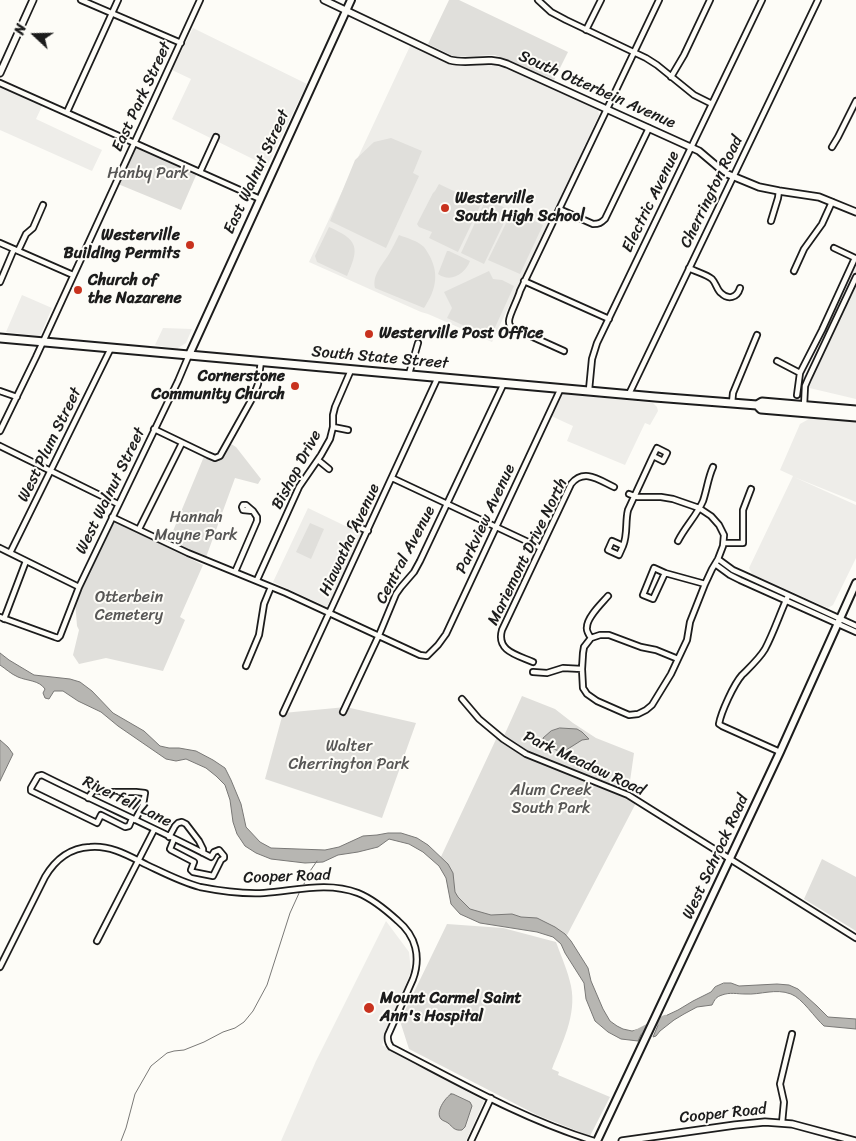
<!DOCTYPE html>
<html>
<head>
<meta charset="utf-8">
<style>
	body { margin:0 }
	#map { position:relative; width:856px; height:1141px; overflow:hidden; background:#fdfcf7; font-family:Sriracha,sans-serif }
	canvas { display:block }
	.north { position:absolute; left:10px; top:10px; width:50px; height:50px; -webkit-text-stroke:4px #fdfcf7; paint-order:stroke; rotate:291deg; font-size:14px; font-weight:700; line-height:20px; text-align:center; color:#1c1c1c }
	.north::after { content:''; display:block; margin:auto; width:18px; height:22px; background:#1c1c1c; clip-path:polygon(50% 0,100% 100%,50% 72%,0 100%) }
</style>
</head>
<body>
<div id="map">
<canvas width="856" height="1141"></canvas>
<div class="north">N</div>
</div>
<script>
const ctx = document.querySelector('canvas').getContext('2d');
ctx.lineJoin = 'round';
function paint(path, color) { ctx.fillStyle = color; ctx.fill(path, 'evenodd'); }
function strokePath(path, color, width, dash) { ctx.strokeStyle = color; ctx.lineWidth = width; ctx.lineCap = dash ? 'butt' : 'round'; ctx.setLineDash(dash || []); ctx.stroke(path); }
function drawText(font, color, halo, rows, align = 'center') {
  ctx.font = font + ' Sriracha,sans-serif'; ctx.lineWidth = 4; ctx.setLineDash([]); ctx.textBaseline = 'middle'; ctx.strokeStyle = halo; ctx.fillStyle = color; for (const [text, x, y, turn = 0] of rows) {
    ctx.save(); ctx.translate(x, y); ctx.rotate((+turn || 0) * Math.PI / 180); ctx.textAlign = isNaN(turn) ? turn : align; if (halo) ctx.strokeText(text, 0, 0); ctx.fillText(text, 0, 0); ctx.restore();
  }
}
const built = new Path2D(`
	M193 28 307 84 267 166 172 119 191 79 172 70Z
	M411 44 454 64 461 65H492L510 69 598 109 599 115 492 342 428 314 421 312 309 262Z
	M0 86 43 104 36 119 102 150 92 171 0 130Z
	M856 266V399L801 386V383Z
	M22 295 52 308 40 336 6 332Z
	M163 328 192 329 186 343 178 348V349L155 345Z
	M559 393 653 403 657 407 658 411 650 425 645 423 625 465 567 441 573 426 549 415Z
	M828 408 856 410V502L794 477 856 505V558L833 605 828 608 752 574 749 568 793 476 780 470 800 424Z
	M308 508 362 534 327 607 273 582Z
	M386 921 409 952 411 971 382 1045 484 1101 466 1141H281L316 1061Z`);
const green = new Path2D(`
	M449 0H459L568 52 554 80 495 55 455 57 428 44Z
	M391 138 422 151 413 173 419 176 386 248 330 221 355 160 374 142Z
	M137 147 197 173 181 210 118 184 135 148Z
	M439 184 481 204 458 252 429 238 432 232 419 227 417 224 433 193 435 191Z
	M486 199 510 210 484 264 461 253Z
	M512 211 543 225 520 274 488 260Z
	M329 227C358 240 360 247 347 276L317 262 315 256Z
	M399 235C407 238 418 241 424 247 427 251 430 256 432 261 439 278 434 293 424 308L375 288C372 275 383 264 389 254 393 247 396 241 399 235Z
	M447 251H449L470 261C465 274 451 283 438 274Z
	M489 271 493 279 502 280 514 286 492 334 487 336 447 318 452 308 444 292Z
	M228 442 236 447 261 479 258 484 235 478 205 560 168 543 205 454 218 457Z
	M113 521 203 565 180 617 185 620 163 671 106 658 79 664 73 655 79 630 77 626 75 600Z
	M310 523 324 529 311 559 296 552Z
	M522 696 555 709 573 723 596 738 634 753 628 795 637 801 565 939 467 912 452 898 449 875 439 861 498 735 503 738Z
	M346 707 416 723 382 818 265 779 283 713Z
	M822 859 856 877V931L804 899Z
	M447 924 503 928 556 942C561 956 568 971 571 986 577 1015 562 1043 552 1069L559 1072 558 1075 610 1097 590 1136 537 1115 409 1049 400 1021Z`);
const water = new Path2D(`
	M0 653 9 660 34 675 70 679 80 682 92 691 113 713 144 731 160 746 169 748H179L196 751 213 760 225 768 231 780 241 804 246 827 260 842 271 848 325 850 339 847 363 836 377 835 388 833H401L417 838 428 845 448 864 453 873 455 892 458 897 470 909 491 915 512 914 521 917 537 918 555 927 565 934 571 941 588 968 591 981 603 1009 610 1021 617 1026 623 1029 632 1031 644 1028 638 1041 621 1039 608 1032 595 1021 586 999 584 983 565 953 561 944 553 937 537 932 480 923 460 914 451 904 446 878 439 866 423 852 409 844 389 839 378 847 358 852 338 855 323 862 305 863 271 859 256 853 245 846 237 834 233 822 230 800 225 785 216 776 206 768 186 759 176 761 166 759 118 726 101 712 78 701 63 691H54L49 699 45 698 43 693 45 689C39 680 27 681 18 677 11 674 6 669 0 665Z
	M560 728 577 729 582 732 589 739 582 740 563 752C555 750 545 747 543 738L551 731Z
	M0 740 8 747 13 754 0 781Z
	M724 983H731L739 986 777 984 789 985 798 989 817 1006 828 1017 856 1019V1029L824 1026C815 1018 802 998 791 994 775 988 761 995 745 994 737 994 730 992 722 995 716 997 715 999 712 1005L697 1007 684 1014 674 1020 660 1031 656 1036 653 1037 661 1018 678 1010 693 1001 711 992 715 987Z
	M451 1094H453L470 1102 472 1106 465 1127 462 1130C454 1131 453 1127 448 1123 445 1121 443 1121 441 1119 435 1112 445 1098 451 1094Z`);
const stream = new Path2D(`
	M304 884 308 874 317 861
	M121 1141 126 1128 135 1094 151 1066 167 1053 174 1051 184 1050 204 1042 223 1032 235 1028 244 1022 253 1011 267 985 290 913 300 891`);
const river = new Path2D(`
	M636 1033 665 1018`);
const minor = new Path2D(`
	M81 0 181 43
	M538 0 551 12 566 20 646 58 657 65 694 95 712 104
	M586 30 601 0
	M671 77 684 55 710 0
	M0 83 260 199
	M67 112 118 0
	M832 147 838 137 856 101
	M200 172 216 137
	M559 209 593 224C599 224 601 223 605 219L649 128
	M771 221 778 198 779 191
	M0 243 73 275
	M18 251 26 234 33 228 43 205
	M689 268C696 272 706 274 712 279 716 283 717 290 721 293 728 300 737 298 740 288
	M794 271 804 249 822 224 832 202
	M524 281 609 319
	M0 282 14 249
	M564 351 513 328C510 326 509 325 509 321 509 315 518 299 520 291L659 0
	M777 361 800 373
	M409 374 418 343
	M589 390 592 359 597 343 762 0
	M0 391 17 397
	M629 394 818 0
	M797 395 800 373 822 330 855 258 834 248
	M732 403 733 393 757 335
	M804 406 805 386 808 379 856 277
	M333 427 348 430
	M154 429 208 455 215 458 220 456 253 397 258 384 261 361
	M0 431 36 357 200 0
	M0 446 118 504
	M657 448 667 453 663 461 653 456Z
	M318 460 329 469
	M392 478 541 548
	M629 494 637 497H661L673 499 699 508 711 516 719 525 724 535 723 546 718 559 712 569 705 584 690 622 687 640 678 659 671 674 652 705 646 710 638 714 629 715 622 712 597 701 587 694 583 688 582 669 583 653 584 647 591 638 600 635H609L641 647 656 650 678 659
	M112 517 188 553 286 593 420 655 427 656 438 645 446 634 561 388
	M351 524 368 531
	M139 529 182 443
	M612 541 623 546 619 555 608 550Z
	M678 541C685 527 697 515 703 501 707 489 708 478 713 467
	M724 543H743V510L751 489
	M623 546C628 534 625 522 628 510L653 456
	M0 548 79 587
	M10 553 111 348
	M718 559 733 570 742 574 856 626
	M715 564 730 575 740 580 856 632
	M654 568 665 573 653 599 643 595Z
	M235 572 257 521V517L253 511 243 510 242 507 243 505H246L253 511
	M665 573 705 584
	M257 580 299 487 321 455 330 439 333 427V415L335 407 351 370
	M0 617 55 637 58 638 60 636 79 587 178 381 189 355
	M4 619 26 561
	M591 638C589 635 586 630 587 627 587 617 602 603 608 596
	M533 662C517 655 496 651 502 630L571 484C584 468 599 480 614 487
	M246 666 259 635 264 604 271 587
	M533 672 547 673 563 668 582 669
	M462 699 479 719 503 739 526 754 628 795 856 938
	M343 712 379 635 396 594 401 587 414 572 420 561 504 383
	M283 713 438 377
	M780 752 722 726 719 724C721 712 734 684 742 675 750 667 759 659 765 649 774 632 780 613 788 596
	M88 798 93 791 96 790 103 792H136L145 793 143 805 135 820
	M132 819 129 826 125 827 101 815 97 823 31 791V788L38 776 42 775C98 803 155 828 211 857L214 852 219 850 224 856V858L221 860 213 876 193 872 191 870 194 862 171 850 170 849 174 839
	M169 837 175 826 178 823 182 822 186 824 199 841 203 849V853
	M97 941 154 830
	M0 967 45 877C55 860 70 848 90 847 111 845 129 856 147 865 164 873 181 882 200 887 220 891 243 894 264 893 295 891 327 881 358 893 373 899 386 910 398 921 416 936 421 957 413 979L388 1035C387 1040 388 1043 391 1047 457 1081 522 1119 594 1141
	M782 1123 784 1102 780 1084 792 1034
	M471 1141 491 1098`);
const tertiary = new Path2D(`
	M324 0 450 60C470 65 488 56 507 64L699 151 725 173 759 187 779 191 819 197 856 212
	M0 73 33 0
	M622 1141 735 1125 765 1122 792 1124 855 1141`);
const secondary = new Path2D(`
	M189 355 351 0
	M597 1141 780 752 856 583`);
const primary = new Path2D(`
	M0 338 655 397 757 405 762 402 856 410
	M757 405 761 409 856 417`);
const markers = [
	[445,208,5,"#c8321e"],
	[190,245,5,"#c8321e"],
	[78,290,5,"#c8321e"],
	[369,334,5,"#c8321e"],
	[295,386,5,"#c8321e"],
	[369,1008,6,"#c8321e"]
];
const streetNames = [
	["South Otterbein Avenue",597,90,24],
	["East Park Street",142,97,-65],
	["East Walnut Street",257,172,-65],
	["Cherrington Road",712,192,-64],
	["Electric Avenue",651,202,-64],
	["South State Street",380,358,5],
	["West Plum Street",50,445,-64],
	["Bishop Drive",297,470,-62],
	["West Walnut Street",111,491,-64],
	["Parkview Avenue",486,519,-65],
	["Hiawatha Avenue",350,540,-65],
	["Mariemont Drive North",528,552,-64],
	["Central Avenue",406,555,-62],
	["Park Meadow Road",584,764,25],
	["Riverfell Lane",127,802,26],
	["West Schrock Road",716,857,-65],
	["Cooper Road",287,877,-2],
	["Cooper Road",723,1114,-6]
];
const parkNames = [
	["Hanby Park",148,174],
	["Hannah",196,518],
	["Mayne Park",196,536],
	["Otterbein",129,598],
	["Cemetery",129,616],
	["Walter",349,747],
	["Cherrington Park",349,765],
	["Alum Creek",551,791],
	["South Park",551,809]
];
const poiNames = [
	["Westerville",455,199],
	["South High School",455,217],
	["Westerville",180,236,"right"],
	["Building Permits",180,254,"right"],
	["Church of",88,281],
	["the Nazarene",88,299],
	["Westerville Post Office",379,334],
	["Cornerstone",285,377,"right"],
	["Community Church",285,395,"right"],
	["Mount Carmel Saint",380,999],
	["Ann's Hospital",380,1017]
];
paint(built, '#eeede9');
paint(green, '#e0dfdb');
paint(water, '#b7b6b2');
strokePath(water, '#797876', 1);
strokePath(stream, '#797876', 1);
strokePath(river, '#b7b6b2', 6);
strokePath(minor, '#1c1c1c', 8);
strokePath(tertiary, '#1c1c1c', 9);
strokePath(secondary, '#1c1c1c', 10);
strokePath(primary, '#1c1c1c', 11);
strokePath(minor, '#fdfcf7', 4.5);
strokePath(tertiary, '#fdfcf7', 5.5);
strokePath(secondary, '#fdfcf7', 6);
strokePath(primary, '#fdfcf7', 7);
for (const [x, y, r, color] of markers) { const dot = new Path2D(); dot.arc(x, y, r, 0, 2 * Math.PI); ctx.fillStyle = color; ctx.fill(dot); strokePath(dot, '#fdfcf7', 2); }
drawText('16px', '#1c1c1c', '#fdfcf7', streetNames);
drawText('16px', '#575655', '#fdfcf7', parkNames);
drawText('bold 16px', '#1c1c1c', '#fdfcf7', poiNames, 'left');
</script>
</body>
</html>
